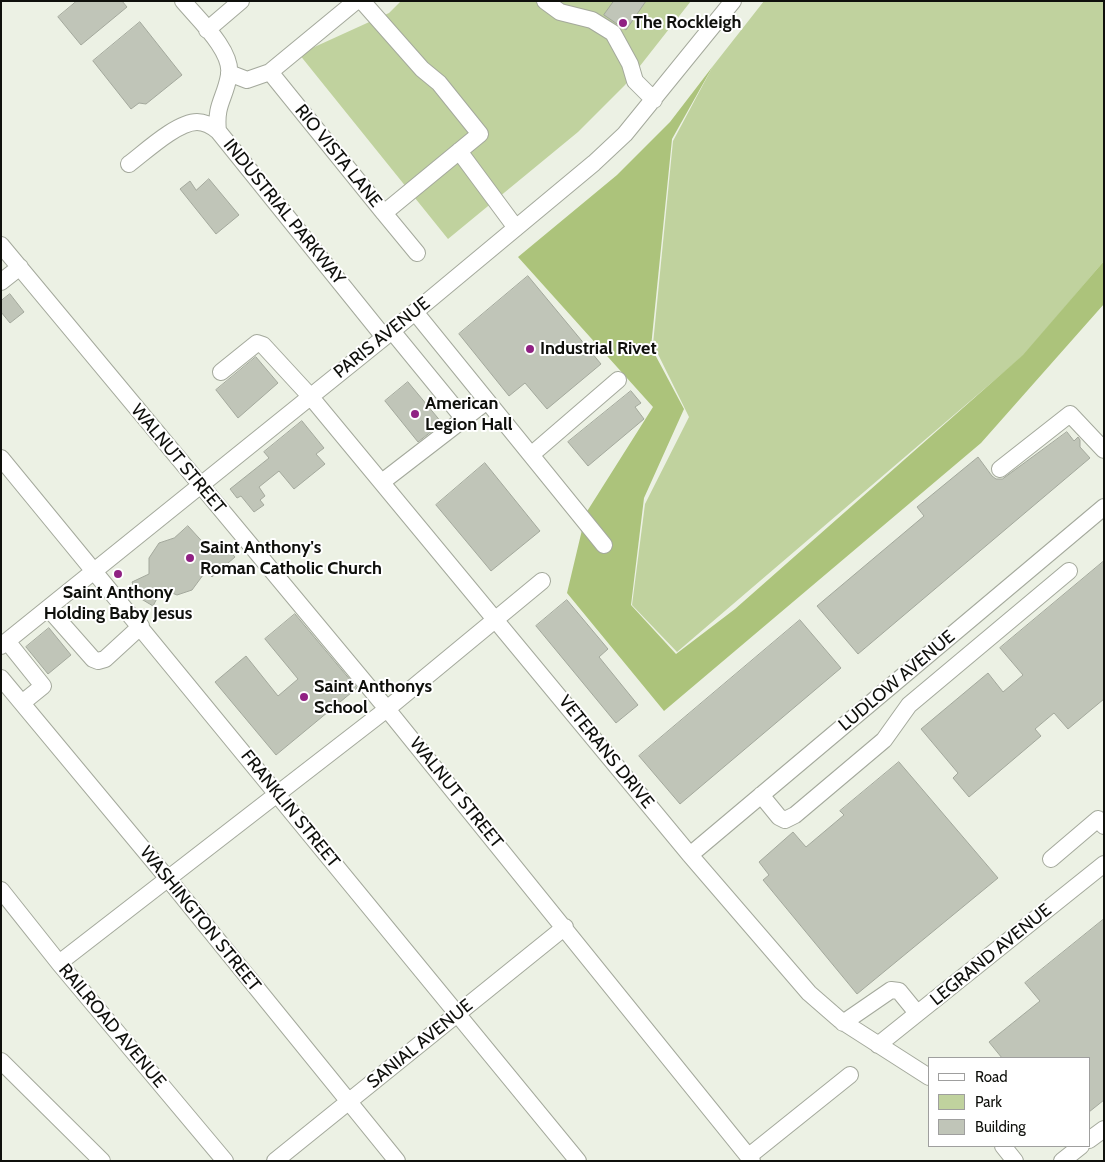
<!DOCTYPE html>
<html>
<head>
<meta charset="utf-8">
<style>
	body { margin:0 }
	#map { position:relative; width:1105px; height:1162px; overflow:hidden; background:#ecf1e4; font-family:Cabin,sans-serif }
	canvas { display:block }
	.frame { position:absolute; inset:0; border:2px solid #0f100c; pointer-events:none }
	.legend { position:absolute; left:928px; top:1057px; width:162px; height:90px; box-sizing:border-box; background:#fff; border:1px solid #9f9f9e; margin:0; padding:6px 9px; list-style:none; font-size:15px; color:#0f100c }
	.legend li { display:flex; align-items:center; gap:10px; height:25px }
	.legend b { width:25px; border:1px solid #9f9f9e }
</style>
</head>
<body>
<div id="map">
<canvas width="1105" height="1162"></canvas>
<div class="frame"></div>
<ul class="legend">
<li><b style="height:6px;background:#fff"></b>Road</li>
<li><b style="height:14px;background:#c0d29e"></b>Park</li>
<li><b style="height:14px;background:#c0c5b8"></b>Building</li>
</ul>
</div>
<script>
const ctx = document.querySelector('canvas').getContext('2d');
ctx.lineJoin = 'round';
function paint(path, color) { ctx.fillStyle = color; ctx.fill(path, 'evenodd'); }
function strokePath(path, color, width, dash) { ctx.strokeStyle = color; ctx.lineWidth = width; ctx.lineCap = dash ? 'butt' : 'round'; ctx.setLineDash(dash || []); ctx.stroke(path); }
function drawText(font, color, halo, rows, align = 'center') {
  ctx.font = font + ' Cabin,sans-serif'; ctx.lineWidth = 4; ctx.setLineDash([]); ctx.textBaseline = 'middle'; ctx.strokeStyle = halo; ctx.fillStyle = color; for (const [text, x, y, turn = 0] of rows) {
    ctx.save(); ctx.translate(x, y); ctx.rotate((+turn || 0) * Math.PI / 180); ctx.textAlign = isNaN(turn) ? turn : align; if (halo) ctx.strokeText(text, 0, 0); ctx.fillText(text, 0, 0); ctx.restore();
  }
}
const green = new Path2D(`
	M401 1H691L625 85 578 132 448 239 299 54 389 13Z
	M764 1H1104V261L1024 355 677 652 632 605 645 504 689 417 653 344 673 141 713 66Z`);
const forest = new Path2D(`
	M713 66 672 139 651 347 684 409 644 498 631 605 676 654 735 609 1023 355 1104 261V304L981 443 664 711 567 593 586 513 653 407 518 257 617 175 670 122Z`);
const building = new Path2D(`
	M77 1H122L127 7 81 45 58 17Z
	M614 1H646L626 30 604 15Z
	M140 22 182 75 146 104 139 103 131 109 93 61Z
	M209 179 239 215 216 234 180 189 190 181 196 190Z
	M528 276 601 364 547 409 525 383 509 396 459 334Z
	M10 294 24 312 10 323 1 312V301Z
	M256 357 278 383 238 418 216 390Z
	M408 382 442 423 418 442 385 401Z
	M631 391 641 403 635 407 644 419 588 466 568 442Z
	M302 421 324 448 316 454 325 464 294 489 279 471 259 487 265 496 260 500 264 505 254 512 241 496 237 498 230 489 269 458 264 452Z
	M1067 432 1074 441 1078 437 1080 440V447L1090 458 858 654 817 606 924 516 917 507 978 457 992 476 996 479H1002Z
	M485 463 540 531 491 571 436 505Z
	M188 526 209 549 221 541 235 557 212 577 206 571 192 590 177 595 162 589 153 606 138 597 132 582 149 574V558L159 543 174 538Z
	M1104 561V699L1068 729 1054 713 1035 729 1041 736 969 797 953 778 958 773 921 729 988 673 1003 692 1023 675 1000 648Z
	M567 600 608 649 599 657 638 705 616 723 536 626Z
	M295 614 357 688 276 755 215 682 246 656 278 696 298 679 265 639Z
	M800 620 841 668 680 804 639 756Z
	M49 628 71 655 48 674 26 647Z
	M899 762 998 878 857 994 763 880 769 875 759 862 793 832 806 847 844 815 840 811Z
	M1104 919V1100L1089 1112V1058H1002L989 1042 1040 1001 1025 983Z`);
const minor = new Path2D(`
	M183 1C198 19 233 51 229 75 225 99 215 104 218 131L384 337
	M545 1 560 12 592 20 613 33 630 64 635 81 654 100
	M207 30 241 1
	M270 72 384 213 480 134 439 83 422 69 362 1
	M229 73 247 80 270 72 356 1
	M459 151 516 228
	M129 164C145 152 177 122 197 122 205 122 212 126 218 131
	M384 213 417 253
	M1 245 387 709 752 1161
	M1 282 20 267
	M415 312 604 545
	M392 331 464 419
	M221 372 257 343 263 345 310 396 690 855 809 993 840 1020 929 1077
	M531 455 618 380
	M1 458 578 1161
	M1000 469 1070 414 1104 450
	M382 482 487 401
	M48 608 93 659 98 661 105 659 141 626
	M7 641 43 686 22 703
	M1 646 392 331 594 163 625 134 733 1
	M1 678 169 880 397 1161
	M761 795 779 817 785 820 795 815 884 740 909 705 1069 571
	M690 855 1104 507
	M1051 859 1098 819 1104 826
	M1 890 59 963 225 1161
	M59 963 387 709 542 581
	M843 1023 891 990 899 991 917 1013
	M878 1045 1104 864
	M1 1061 102 1161
	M1089 1140 1104 1129
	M1003 1146 1015 1161
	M749 1156 850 1075
	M275 1161 565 927
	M1062 1161 1081 1146`);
const markers = [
	[623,23,5,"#902183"],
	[530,349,5,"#902183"],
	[415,414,5,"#902183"],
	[190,558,5,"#902183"],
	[118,574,5,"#902183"],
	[304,697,5,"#902183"]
];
const poiNames = [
	["The Rockleigh",633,23],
	["Industrial Rivet",540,349],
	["American",425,404],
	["Legion Hall",425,425],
	["Saint Anthony's",200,548],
	["Roman Catholic Church",200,569],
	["Saint Anthony",118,593,"center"],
	["Holding Baby Jesus",118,614,"center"],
	["Saint Anthonys",314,687],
	["School",314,708]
];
const streetNames = [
	["RIO VISTA LANE",338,156,51],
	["INDUSTRIAL PARKWAY",284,212,51],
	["PARIS AVENUE",382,338,-39],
	["WALNUT STREET",178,459,50],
	["LUDLOW AVENUE",897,681,-40],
	["VETERANS DRIVE",606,752,51],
	["WALNUT STREET",456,793,51],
	["FRANKLIN STREET",290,809,51],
	["WASHINGTON STREET",200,919,51],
	["LEGRAND AVENUE",991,955,-39],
	["RAILROAD AVENUE",112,1026,50],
	["SANIAL AVENUE",420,1044,-39]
];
paint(green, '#c0d29e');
paint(forest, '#acc37b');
paint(building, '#c0c5b8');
strokePath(building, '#a3a89c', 1);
strokePath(minor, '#a4a99c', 18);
strokePath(minor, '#fff', 16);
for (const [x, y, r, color] of markers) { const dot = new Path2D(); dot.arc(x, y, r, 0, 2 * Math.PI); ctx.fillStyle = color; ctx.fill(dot); strokePath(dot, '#fff', 2); }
drawText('bold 18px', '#0f100c', '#fff', poiNames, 'left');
drawText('18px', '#0f100c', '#fff', streetNames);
</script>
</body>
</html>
